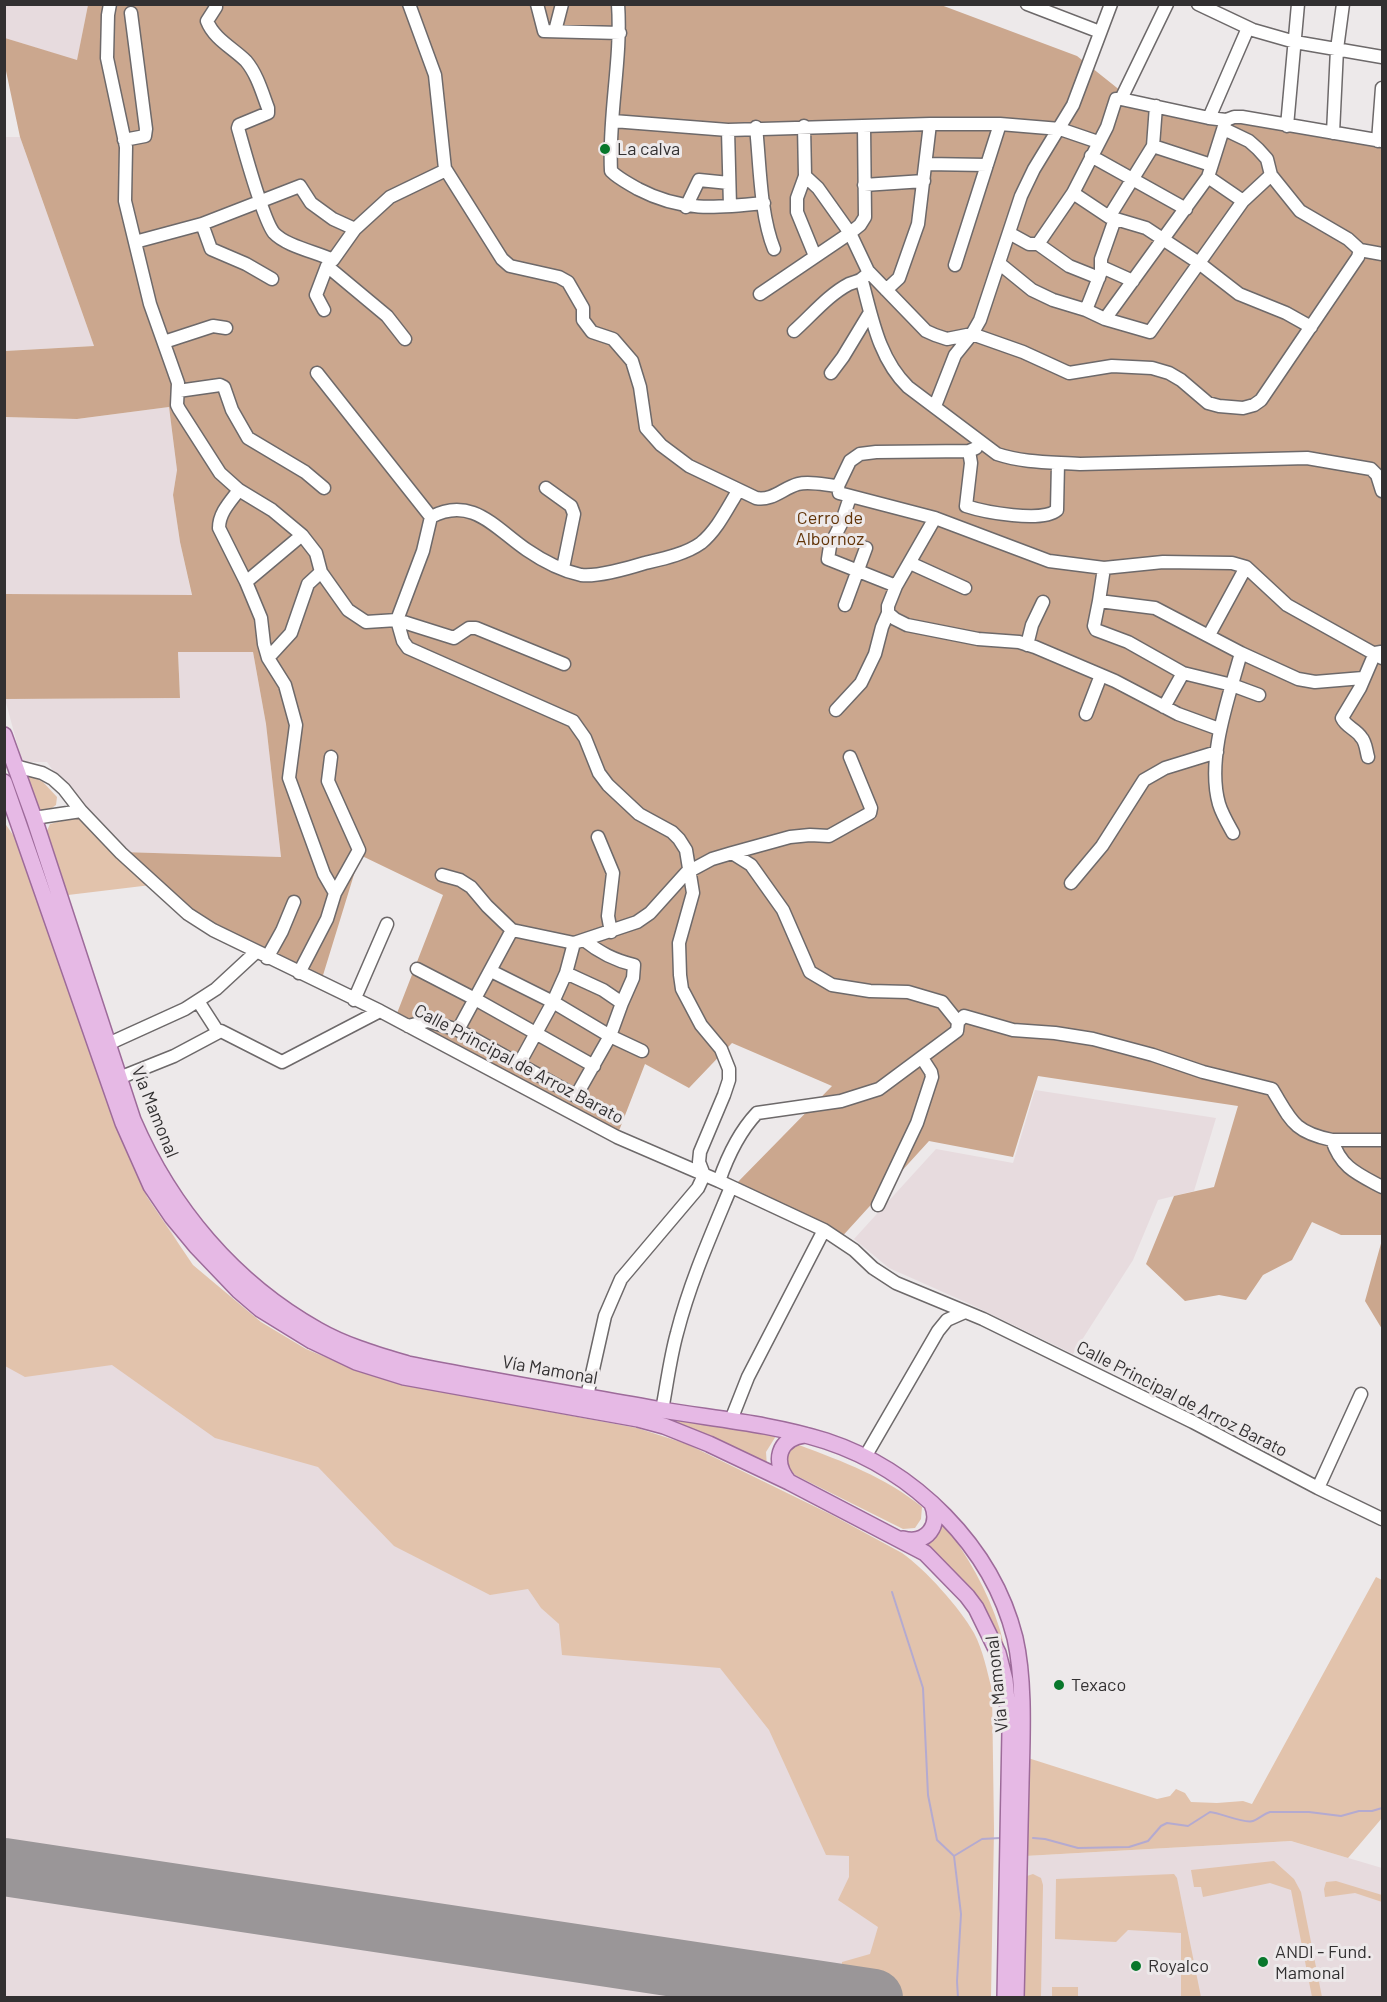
<!DOCTYPE html>
<html>
<head>
<meta charset="utf-8">
<style>
	body { margin:0 }
	#map { position:relative; width:1387px; height:2002px; overflow:hidden; background:#ede9ea; font-family:Barlow,sans-serif }
	canvas { display:block }
	.frame { position:absolute; inset:0; border:6px solid #323031; pointer-events:none }
</style>
</head>
<body>
<div id="map">
<canvas width="1387" height="2002"></canvas>
<div class="frame"></div>
</div>
<script>
const ctx = document.querySelector('canvas').getContext('2d');
ctx.lineJoin = 'round';
function paint(path, color) { ctx.fillStyle = color; ctx.fill(path, 'evenodd'); }
function strokePath(path, color, width, dash) { ctx.strokeStyle = color; ctx.lineWidth = width; ctx.lineCap = dash ? 'butt' : 'round'; ctx.setLineDash(dash || []); ctx.stroke(path); }
function drawText(font, color, halo, rows, align = 'center') {
  ctx.font = font + ' Barlow,sans-serif'; ctx.lineWidth = 6; ctx.setLineDash([]); ctx.textBaseline = 'middle'; ctx.strokeStyle = halo; ctx.fillStyle = color; for (const [text, x, y, turn = 0] of rows) {
    ctx.save(); ctx.translate(x, y); ctx.rotate((+turn || 0) * Math.PI / 180); ctx.textAlign = isNaN(turn) ? turn : align; if (halo) ctx.strokeText(text, 0, 0); ctx.fillText(text, 0, 0); ctx.restore();
  }
}
const built = new Path2D(`
	M4 5H88L77 61 5 38Z
	M5 137H20L94 346 5 351Z
	M169 407 177 470 173 495 180 542 192 596 5 594V417L77 419Z
	M178 652H253L266 724 281 857 122 852 81 811 47 762H22L5 699 180 698Z
	M4 821 114 1123 194 1273 304 1356 429 1400 563 1418 990 1997H5Z
	M1035 1090 1216 1118 1194 1191 1158 1200 1133 1260 1073 1354 970 1304 889 1268 854 1239 936 1149 1013 1163Z
	M1291 1841 1382 1868V1997L1023 1998 1025 1856Z`);
const green = new Path2D(`
	M22 771 43 782 57 797 56 805 49 810 36 813Z
	M80 816 151 885 68 895 46 833 50 824Z
	M4 822 18 842 118 1124 147 1197 193 1265 261 1322 306 1349 354 1369 443 1392 637 1428 687 1444 832 1515 902 1553C925 1569 960 1608 974 1633 983 1650 987 1671 992 1690L994 1830 991 1997H841L842 1962 870 1954 878 1927 838 1900 849 1877V1856L826 1855 769 1730 720 1668 562 1655 559 1624 541 1608 528 1589 490 1595 394 1546 318 1467 215 1438 112 1365 25 1377 5 1366Z
	M659 1414 776 1436 766 1452 767 1467Z
	M799 1445C844 1462 885 1477 922 1507L921 1519 915 1528 903 1529 795 1475 788 1467 786 1451 791 1446Z
	M942 1521C967 1555 988 1590 1000 1630 1007 1654 1010 1679 1015 1703L992 1633 920 1547 938 1535Z
	M1376 1577 1382 1580V1818L1348 1858 1291 1841 1025 1856 1028 1758 1157 1799 1170 1796 1176 1789 1185 1793 1191 1802 1217 1803 1243 1801 1252 1804Z
	M1274 1861 1294 1879 1301 1892 1322 1997H1312L1291 1890 1270 1883 1203 1897 1201 1887H1194L1191 1870Z
	M1033 1874 1041 1878 1043 1885 1041 1997H1025L1024 1877Z
	M1174 1874 1177 1878 1201 1997H1181V1933L1128 1930 1116 1942 1055 1939 1056 1879Z
	M1336 1881 1382 1895V1902L1355 1893 1325 1897 1324 1889 1326 1882Z
	M1052 1987H1078V1997H1052Z`);
const forest = new Path2D(`
	M88 5H941L1077 56 1131 99 1382 144V1235H1341L1312 1222 1292 1260 1263 1275 1246 1300 1219 1295 1185 1301 1146 1264 1174 1196 1214 1187 1238 1106 1038 1076 1013 1157 929 1141 838 1241 732 1188 832 1086 732 1043 689 1088 645 1064 615 1141 394 1021 443 895 360 855 320 985 212 932 122 852 281 857 266 724 253 652H178L180 698 5 699V594L192 595 180 542 173 495 177 470 169 407 77 419 5 417V351L94 346 20 137 6 71 5 70V38L77 60Z
	M1382 1240V1329L1365 1301Z`);
const stream = new Path2D(`
	M892 1592 923 1688 928 1795 937 1840 954 1856 961 1914 957 1981 958 1998
	M1033 1838 1045 1839 1078 1848 1129 1847 1148 1841 1161 1826 1167 1823 1188 1826 1210 1812C1221 1813 1244 1824 1253 1821 1259 1819 1263 1814 1270 1812H1309L1341 1816 1359 1811H1372L1382 1808
	M954 1856 982 1839 1000 1838`);
const runway = new Path2D(`
	M4 1867 874 1998`);
const minor = new Path2D(`
	M110 4 108 15 107 58 126 147 125 201 150 304 178 383 177 405 179 409 220 473 239 490 272 510 302 535 316 553 321 572 348 610 366 622 397 620 454 638 469 628H476L564 664
	M409 4 435 75 445 169
	M537 4 544 31 620 33
	M618 4C622 60 608 116 611 171 619 179 628 183 638 189 682 212 716 208 764 203
	M1027 4 1100 32
	M1198 4 1253 30 1295 42 1382 57
	M216 7 207 21C214 39 233 48 246 61 257 74 262 92 268 108V113L239 125 238 128C244 149 263 220 274 233 286 246 316 252 333 260L355 229 390 197 446 170 502 259 510 266 559 277 568 282 583 308V320L592 332 613 339 632 361 640 387 646 428 661 445 689 466 756 498C773 501 783 488 798 484 810 481 825 485 838 486
	M555 31 562 4
	M1121 99 1209 118 1226 120 1234 117H1242L1382 141
	M1209 118 1248 28
	M613 121 728 130 930 124H1000L1060 129 1098 142
	M804 126 805 176 818 188 850 233 868 271 926 331 935 335 947 339 972 334 1023 352 1069 373 1112 366 1152 368 1169 373 1181 380 1208 403 1219 406 1243 408 1254 405 1261 400 1358 257 1360 250
	M1287 126 1298 4
	M756 127C760 165 760 214 774 249
	M1224 129 1249 141 1258 149 1267 159 1271 175 1300 211 1348 239 1360 250 1382 254
	M728 130 730 206
	M1333 133 1337 49 1343 4
	M124 140 145 136 146 129 131 13
	M1378 141 1382 88
	M1153 146 1211 165
	M1091 156 1186 209
	M926 164 987 165
	M805 176 797 198V212L815 256
	M1208 177 1243 201
	M864 185 924 181
	M1073 193 1109 217 1146 228 1199 263 1239 294 1286 313 1311 327
	M686 207 699 180 729 183
	M1109 217 1153 146 1156 106
	M202 224 211 249 246 264 272 279
	M1009 233 1029 244H1038
	M135 242 202 224 300 186 311 203 333 219 355 229
	M1000 264 1032 290 1053 300 1086 310 1105 319 1150 332 1243 201 1271 175
	M955 265 1000 124
	M327 266 387 316 405 339
	M1101 272V259L1115 219
	M1099 278 1069 266 1038 244 1073 193 1107 127 1116 99H1121L1167 4
	M862 281C872 318 879 359 908 387L997 454C1024 463 1052 462 1080 464L1307 458 1371 469 1377 475 1382 491
	M886 290 899 278 918 224 930 124
	M760 294 850 233 860 225 865 217 864 126
	M324 310 316 295 327 266 332 260
	M1086 310 1101 272 1104 268 1133 281
	M1105 319 1208 177 1226 120
	M794 331C811 316 828 295 849 284 856 281 860 282 865 276
	M164 342 213 326 226 328
	M317 373 431 517
	M831 373 843 357 869 314
	M178 391 220 385 224 387 232 410 248 438 305 472 324 488
	M935 406 955 355 972 334 980 320 1021 196 1034 169 1073 105 1111 4
	M969 451 971 463 966 506C984 512 1042 523 1057 510L1058 463
	M838 486 839 493 935 518 1049 561 1104 568 1163 562 1232 563 1246 567 1287 605 1382 658
	M838 486 850 461 860 454 876 452 969 451 976 448
	M546 488 571 506 574 514 563 568
	M239 490C230 502 219 513 219 528L246 582 261 618 264 644 268 658 285 685 296 725 289 778 324 874 335 893 327 919 299 973
	M850 497 841 524 830 546 828 559 896 586
	M910 563 965 588
	M1104 568 1099 601 1155 608 1241 653 1298 679 1315 682 1363 678
	M246 582 302 535
	M1099 601 1094 626 1096 630 1128 642 1183 673 1232 685 1259 695
	M845 605 866 548
	M888 613 895 619 907 625 978 639 1019 642 1035 647 1115 681 1178 714 1219 729
	M1209 635 1246 567
	M1027 645 1032 625 1043 602
	M268 658 291 633 308 584 321 572
	M1164 707 1183 673
	M836 710 861 683 875 654 882 627 888 613V606L896 586 935 518
	M1086 714 1101 675
	M331 757 328 781 359 850 335 893
	M1368 757C1366 750 1366 742 1361 737 1356 729 1346 727 1342 718L1360 688 1375 653 1381 652
	M15 766 42 773 53 779 64 789 81 811 121 853 188 914 213 930 380 1011 617 1137 719 1181 824 1230 854 1250 873 1268 896 1283 983 1319 1193 1422 1318 1488 1382 1519
	M34 818 81 811
	M1233 833C1228 824 1222 814 1219 804 1206 758 1229 697 1241 653
	M598 837 613 873 608 916 611 932
	M732 853 790 837 810 835 829 836 870 813 871 808 850 757
	M442 875 460 880 471 887 487 906 512 930 574 943 637 922 650 913 686 873 712 859 732 853 751 865 783 910 810 972 832 985 870 991 908 992 942 1002 958 1022
	M1071 883 1102 846 1144 780 1165 768 1217 752
	M584 940C600 953 614 960 634 965L633 978 622 1003
	M267 958 282 931 294 902
	M417 969 475 999 594 1066
	M491 971 553 1002 610 1036 642 1051
	M354 1000 387 924
	M198 1001 218 1032
	M408 1026 428 1021 458 1030 576 1096 610 1036 622 1003 603 990 566 973
	M458 1030 512 930
	M108 1044 185 1009 216 989 256 952
	M519 1064 553 1002 566 973 574 943
	M119 1078 174 1056 221 1031 282 1062 380 1011
	M1332 1140H1382
	M719 1181C727 1158 740 1131 757 1113L841 1101 879 1089 957 1031 958 1022 964 1016 1013 1030 1055 1033 1093 1039 1153 1055 1203 1072 1272 1089C1291 1120 1293 1132 1332 1140 1341 1168 1358 1174 1382 1187
	M878 1205 917 1123 932 1077 931 1072 922 1058
	M587 1396 605 1316 621 1279 698 1188 704 1175 699 1162 700 1152 724 1095 729 1080V1069L721 1049 701 1025 682 989 680 975 679 943 693 893 686 850 679 839 672 832 639 814 608 785 599 773 585 738 573 721 408 648 403 641 397 620 423 551 431 517C472 495 496 529 527 550 543 561 563 571 581 575 596 577 629 568 645 563 662 559 686 554 701 543 717 530 727 509 738 491
	M662 1410C667 1384 670 1358 677 1333 690 1282 711 1235 731 1187
	M731 1420 748 1377 824 1230
	M865 1457 938 1331 947 1320 965 1312
	M1318 1488 1361 1394`);
const major = new Path2D(`
	M4 735 34 818 133 1120C171 1208 234 1283 318 1330 346 1346 378 1355 408 1364 493 1381 578 1395 662 1410 716 1419 773 1424 826 1441 914 1470 992 1546 1015 1638 1025 1682 1022 1737 1021 1783 1020 1854 1018 1926 1016 1998
	M4 782 123 1123 151 1186 172 1217 196 1246 239 1291 260 1309 312 1341 356 1362 404 1377 638 1419 664 1426 709 1444 789 1482 925 1553 967 1596 976 1608 998 1653 1005 1680 1010 1731 1005 1998
	M789 1482C772 1462 778 1438 805 1435
	M903 1539C927 1545 941 1525 932 1504`);
const markers = [
	[605,149,6,"#08772b"],
	[1059,1685,6,"#08772b"],
	[1263,1962,6,"#08772b"],
	[1136,1966,6,"#08772b"]
];
const poiNames = [
	["La calva",617,149],
	["Texaco",1071,1685],
	["ANDI - Fund.",1275,1952],
	["Mamonal",1275,1973],
	["Royalco",1148,1966]
];
const parkNames = [
	["Cerro de",830,518],
	["Albornoz",830,539]
];
const streetNames = [
	["Calle Principal de Arroz Barato",519,1064,28],
	["Vía Mamonal",155,1112,68],
	["Vía Mamonal",550,1370,10],
	["Calle Principal de Arroz Barato",1182,1399,27],
	["Vía Mamonal",997,1684,-96]
];
paint(built, '#e7dbde');
paint(green, '#e2c3ac');
paint(forest, '#cba78e');
strokePath(stream, '#b4aad0', 2);
strokePath(runway, '#9a9698', 58);
strokePath(minor, '#6d696a', 15);
strokePath(major, '#9d6b9a', 18);
strokePath(minor, '#fff', 12);
strokePath(major, '#e6b9e5', 15);
for (const [x, y, r, color] of markers) { const dot = new Path2D(); dot.arc(x, y, r, 0, 2 * Math.PI); ctx.fillStyle = color; ctx.fill(dot); strokePath(dot, '#ede9ea', 2); }
drawText('18px', '#323031', '#ede9ea', poiNames, 'left');
drawText('18px', '#623408', '#ede9ea', parkNames);
drawText('18px', '#323031', '#ede9ea', streetNames);
</script>
</body>
</html>
